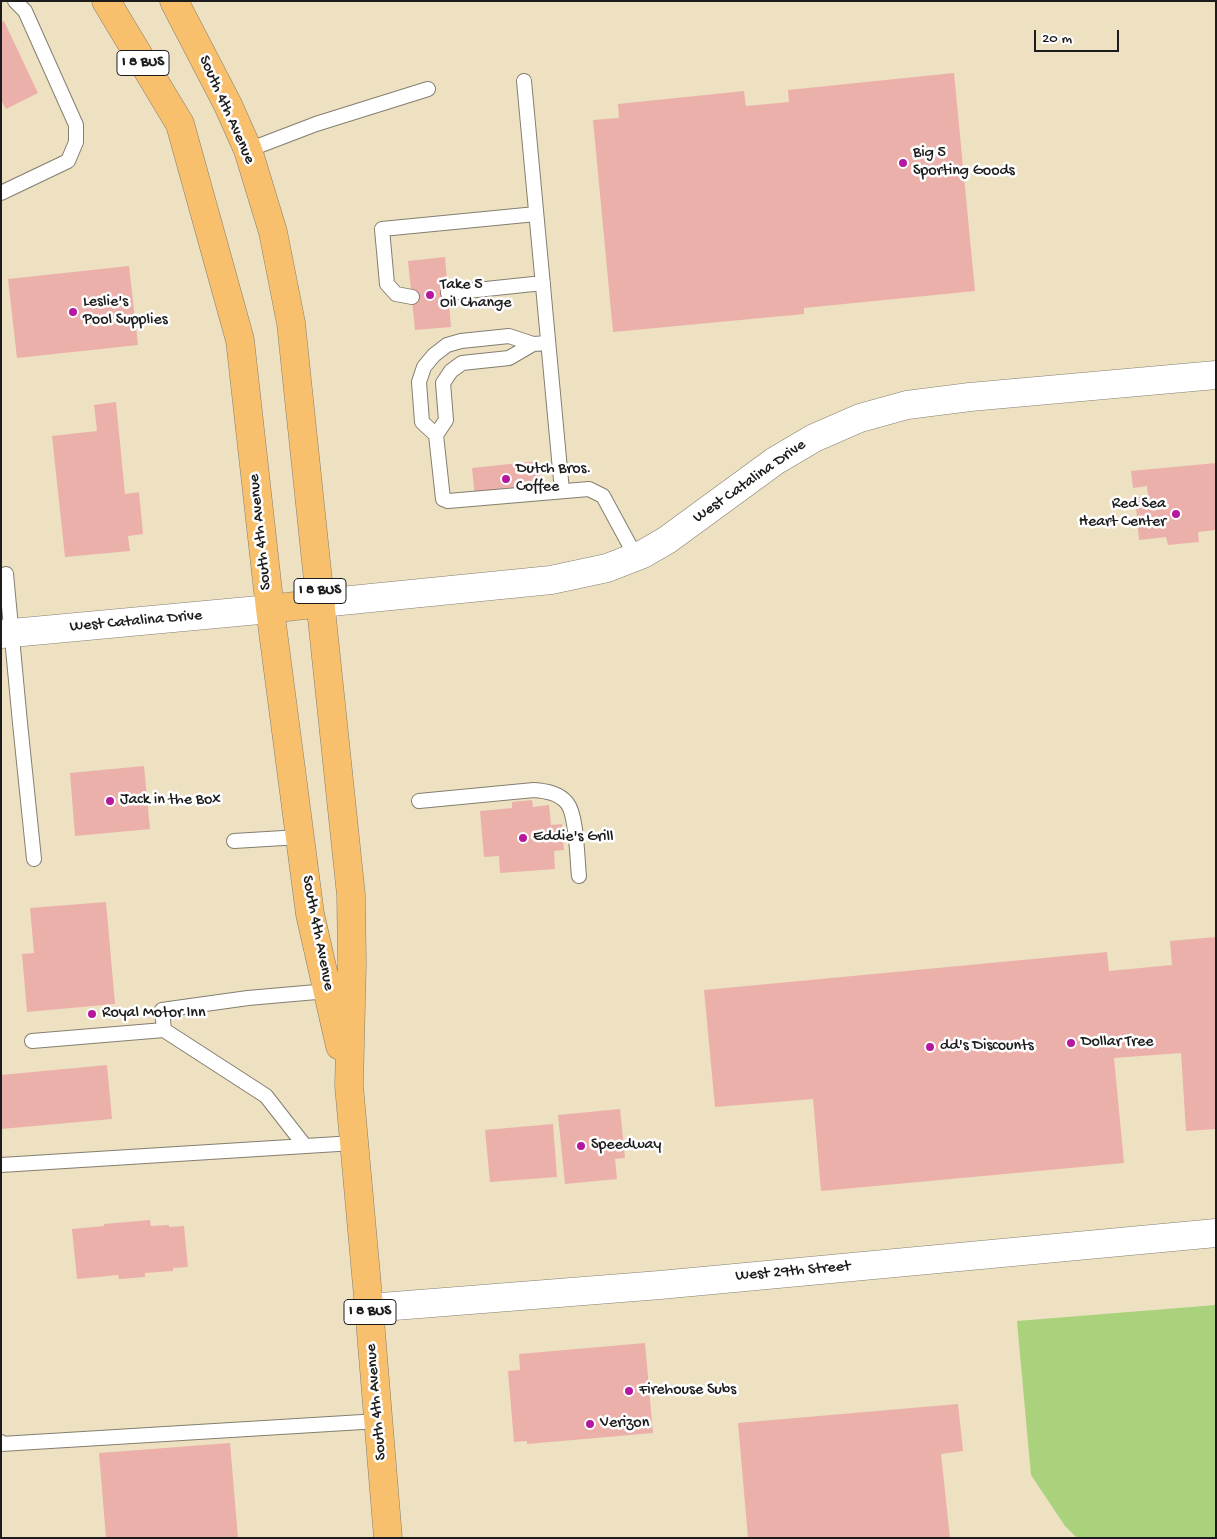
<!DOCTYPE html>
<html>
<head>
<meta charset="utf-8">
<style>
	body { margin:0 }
	#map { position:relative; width:1217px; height:1539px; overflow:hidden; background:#ede1c2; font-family:"Gochi Hand",sans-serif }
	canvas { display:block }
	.frame { position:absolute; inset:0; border:2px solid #1c1c1c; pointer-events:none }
	.scale { position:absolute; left:1034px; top:30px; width:85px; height:22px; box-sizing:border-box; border:2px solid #1c1c1c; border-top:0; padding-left:6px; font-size:15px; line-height:18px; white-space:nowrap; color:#1c1c1c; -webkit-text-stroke:4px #fff; paint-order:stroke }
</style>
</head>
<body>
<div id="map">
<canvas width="1217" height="1539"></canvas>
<div class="frame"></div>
<div class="scale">20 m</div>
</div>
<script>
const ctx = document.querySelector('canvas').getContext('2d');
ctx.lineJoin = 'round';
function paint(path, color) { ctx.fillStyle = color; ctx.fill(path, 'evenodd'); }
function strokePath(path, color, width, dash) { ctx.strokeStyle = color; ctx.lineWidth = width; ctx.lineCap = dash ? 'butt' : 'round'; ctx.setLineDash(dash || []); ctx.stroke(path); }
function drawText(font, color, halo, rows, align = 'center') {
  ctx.font = font + ' "Gochi Hand",sans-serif'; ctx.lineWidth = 5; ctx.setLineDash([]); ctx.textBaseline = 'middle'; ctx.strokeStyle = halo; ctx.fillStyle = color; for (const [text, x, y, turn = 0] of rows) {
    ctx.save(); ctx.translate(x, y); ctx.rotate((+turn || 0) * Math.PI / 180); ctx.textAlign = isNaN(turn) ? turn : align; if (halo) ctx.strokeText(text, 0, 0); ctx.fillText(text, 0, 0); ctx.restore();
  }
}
const green = new Path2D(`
	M1216 1305V1538H1077L1065 1526 1031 1475 1017 1321Z`);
const building = new Path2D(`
	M4 21 38 93 6 109 1 100V22Z
	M954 73 975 291 804 308V314L613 332 593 120 619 118 618 104 744 91 746 106 789 102 788 90Z
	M445 257 451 327 415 330 408 261Z
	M129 266 138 345 17 358 8 279Z
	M116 402 125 494 139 492 143 534 128 536 130 551 65 557 52 436 97 431 94 405Z
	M538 461 541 491 475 497 472 468Z
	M1216 463V530L1198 532 1199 542 1168 545 1166 537 1139 540 1135 497 1148 496 1147 486 1133 488 1131 471Z
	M144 766 150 829 75 836 70 773Z
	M532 800 533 807 549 805 551 825 562 824 564 850 554 851 555 869 500 873 499 856 484 857 480 811 512 808V802Z
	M106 902 115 1004 27 1012 22 954 34 953 30 908Z
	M1216 937V1129L1186 1131 1181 1053 1114 1058 1124 1163 821 1191 813 1099 715 1107 704 990 1107 952 1109 971 1172 965 1170 941Z
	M107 1065 112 1119 1 1129V1075Z
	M620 1109 625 1158 615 1159 617 1179 565 1184 558 1115Z
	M553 1124 557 1177 490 1182 485 1130Z
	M150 1220 151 1226 169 1225V1227L184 1226 188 1267 173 1268V1271L145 1273V1277L119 1279 118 1275 77 1279 72 1229 104 1226V1224Z
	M645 1343 653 1433 527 1444V1441L514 1442 508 1371 520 1370 519 1354Z
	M958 1404 963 1451 941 1454 950 1538H748L738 1423Z
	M230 1443 238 1538H106L99 1453Z`);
const service = new Path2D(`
	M524 81 562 491
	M248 150 316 124 428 89
	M1 193 68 161 76 142V125L25 11 15 1
	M448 293 543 283
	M412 297 396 294 387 284 382 229 536 214
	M548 343 533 344 509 358 462 363 451 371 443 383 446 420 436 435 443 499 448 501 589 489 603 496 636 557
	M436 435 422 422 419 382 424 367 434 355 447 345 461 341 509 336 533 344
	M6 574 20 723 34 859
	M419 801 534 790C546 791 559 793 567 803 577 815 577 859 579 876
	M234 841 300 837
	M164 1030 162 1010 248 998 328 991
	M32 1041 164 1030 266 1096 305 1146
	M1 1165 354 1143
	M1 1442V1444L379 1421`);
const minor = new Path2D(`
	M1 634 270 609
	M369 1308 660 1285 1216 1233`);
const tertiary = new Path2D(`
	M321 603 551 580 607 568 643 554 667 540 775 461 814 438 860 418 907 405 970 397 1216 375`);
const primary = new Path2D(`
	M106 1 180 124 240 340 270 609 310 914 340 1046
	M174 1 228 105 248 150 273 232 291 323 351 895 352 963 349 1086 369 1308 388 1538
	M270 609 321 603`);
const markers = [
	[903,163,5,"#b5179e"],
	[430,295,5,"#b5179e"],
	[73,312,5,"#b5179e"],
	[506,479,5,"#b5179e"],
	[1176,514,5,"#b5179e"],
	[110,801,5,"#b5179e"],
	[523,838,5,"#b5179e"],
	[92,1014,5,"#b5179e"],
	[1071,1043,5,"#b5179e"],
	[930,1047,5,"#b5179e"],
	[581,1146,5,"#b5179e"],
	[629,1391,5,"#b5179e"],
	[590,1424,5,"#b5179e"]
];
const shields = [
	[143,63,52],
	[320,591,52],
	[370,1312,52]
];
const shieldNames = [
	["I 8 BUS",143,63],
	["I 8 BUS",320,591],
	["I 8 BUS",370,1312]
];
const streetNames = [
	["South 4th Avenue",226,110,66],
	["West Catalina Drive",750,482,-35],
	["South 4th Avenue",261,532,-96],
	["West Catalina Drive",136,622,-5],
	["South 4th Avenue",317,933,79],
	["West 29th Street",793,1272,-5],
	["South 4th Avenue",377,1402,-95]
];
const poiNames = [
	["Big 5",913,154],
	["Sporting Goods",913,172],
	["Take 5",440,286],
	["Oil Change",440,304],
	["Leslie's",83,303],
	["Pool Supplies",83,321],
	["Dutch Bros.",516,470],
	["Coffee",516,488],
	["Red Sea",1166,505,"right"],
	["Heart Center",1166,523,"right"],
	["Jack in the Box",120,801],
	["Eddie's Grill",533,838],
	["Royal Motor Inn",102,1014],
	["Dollar Tree",1081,1043],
	["dd's Discounts",940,1047],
	["Speedway",591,1146],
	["Firehouse Subs",639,1391],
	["Verizon",600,1424]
];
paint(green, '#aad17b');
paint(building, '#ecb0aa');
strokePath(service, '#847e6f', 16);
strokePath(minor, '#847e6f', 29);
strokePath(tertiary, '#847e6f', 29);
strokePath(primary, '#847e6f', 29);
strokePath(service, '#fff', 14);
strokePath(minor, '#fff', 28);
strokePath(tertiary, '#fff', 28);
strokePath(primary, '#f8bf6c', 28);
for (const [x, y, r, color] of markers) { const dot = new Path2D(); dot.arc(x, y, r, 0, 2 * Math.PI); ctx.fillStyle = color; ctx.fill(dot); strokePath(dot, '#fff', 2); }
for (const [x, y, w] of shields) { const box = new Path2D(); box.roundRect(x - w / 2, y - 12.5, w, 25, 4); ctx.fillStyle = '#fff'; ctx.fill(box); strokePath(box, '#1c1c1c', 1); }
drawText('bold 15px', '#1c1c1c', null, shieldNames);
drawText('16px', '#1c1c1c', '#fff', streetNames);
drawText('16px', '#1c1c1c', '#fff', poiNames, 'left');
</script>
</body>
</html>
